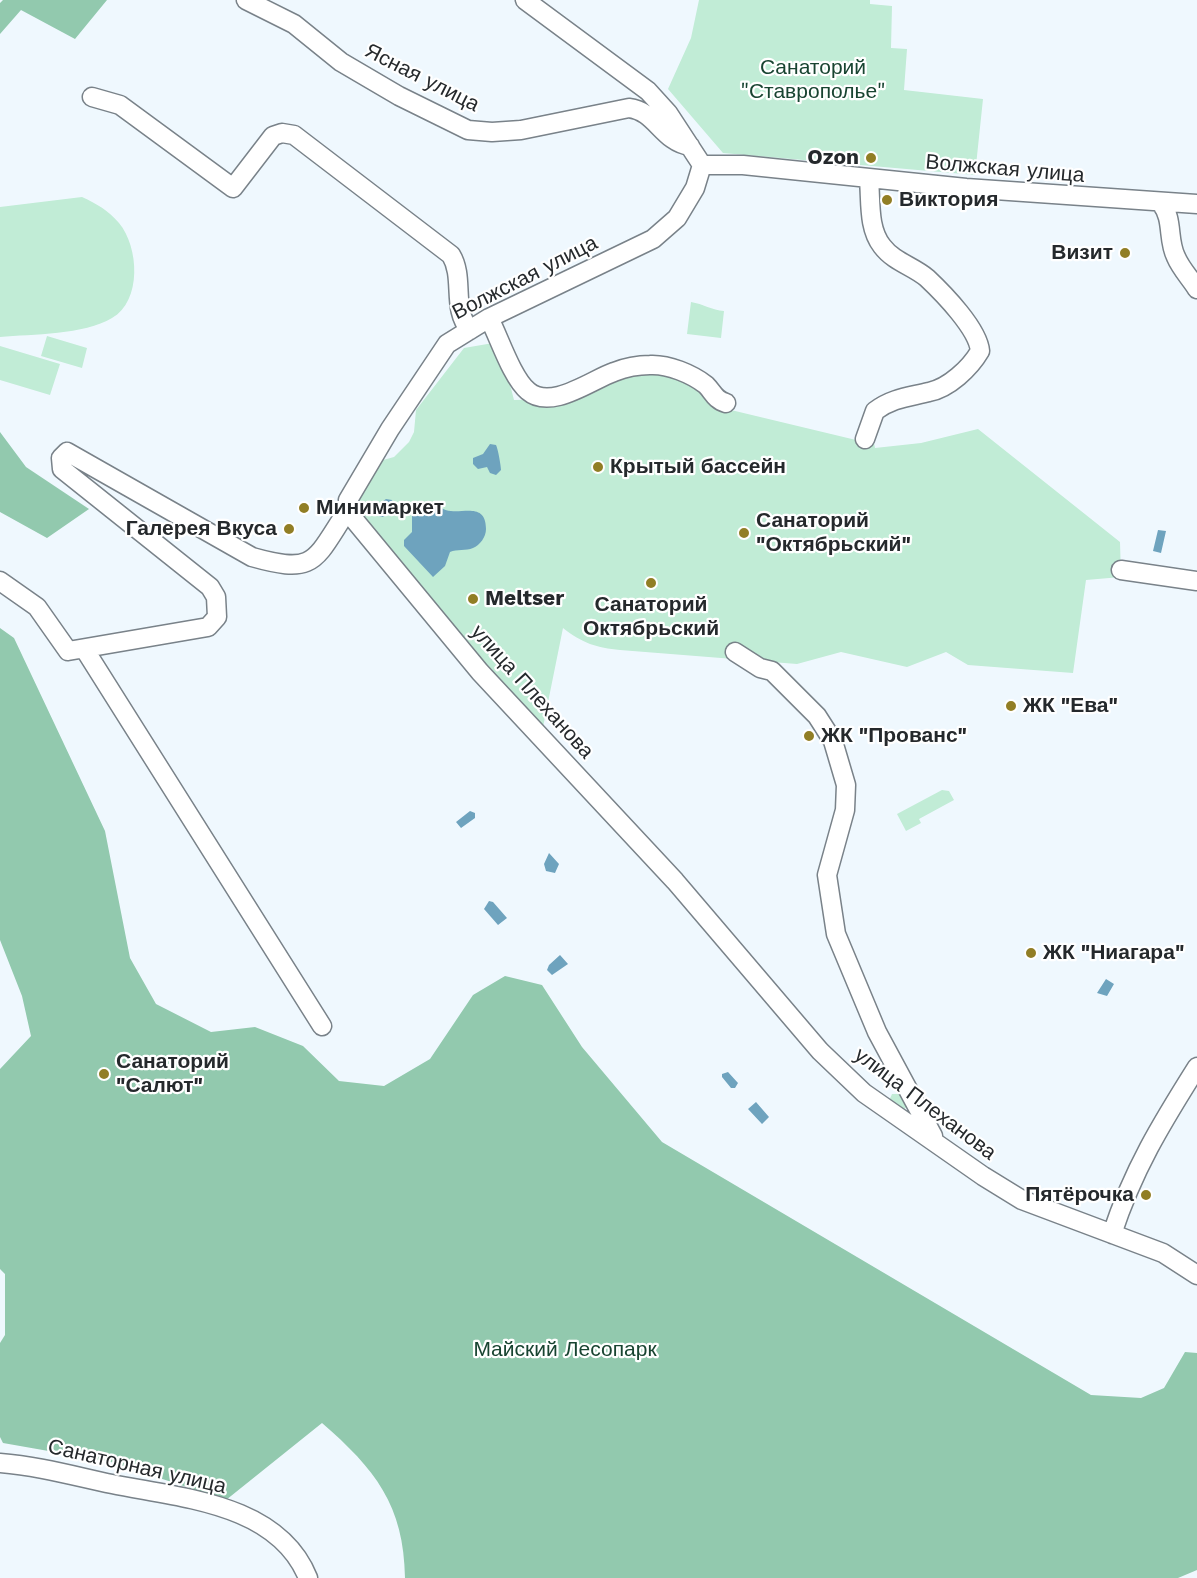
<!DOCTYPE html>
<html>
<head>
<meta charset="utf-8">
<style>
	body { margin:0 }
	canvas { display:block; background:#eff8fe }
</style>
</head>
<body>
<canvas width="1197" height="1578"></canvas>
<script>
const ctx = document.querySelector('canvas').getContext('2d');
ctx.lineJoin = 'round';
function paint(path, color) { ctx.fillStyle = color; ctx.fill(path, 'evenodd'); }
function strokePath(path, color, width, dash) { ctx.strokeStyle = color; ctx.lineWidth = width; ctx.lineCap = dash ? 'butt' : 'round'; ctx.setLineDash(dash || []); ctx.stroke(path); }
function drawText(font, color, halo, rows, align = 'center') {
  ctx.font = font + ' "Work Sans",sans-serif'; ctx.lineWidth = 4.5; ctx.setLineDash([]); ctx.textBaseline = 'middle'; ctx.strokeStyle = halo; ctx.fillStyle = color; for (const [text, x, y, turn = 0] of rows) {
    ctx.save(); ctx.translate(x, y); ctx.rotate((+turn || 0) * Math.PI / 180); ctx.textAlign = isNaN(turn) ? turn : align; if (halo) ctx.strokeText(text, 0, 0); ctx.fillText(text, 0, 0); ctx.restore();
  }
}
const green = new Path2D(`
	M699 0H870V4L892 6 891 48 907 49 904 90 983 99 975 175 723 153 668 89 691 38Z
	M82 197C97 204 108 210 119 223 139 247 142 301 112 318 84 335 33 334 0 337V207Z
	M691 302C703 304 712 310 724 311L721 338 687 334Z
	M47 336 87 348 82 368 41 356Z
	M499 342 514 400 557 399 640 371 667 373 695 385 731 410 856 440 873 438 875 448 921 443 978 429 1120 542 1121 577 1086 580 1073 673 968 665 946 652 907 667 841 652 797 664 620 650C597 648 582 643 563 628L542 732 353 504 383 460 394 457 409 442 414 432 416 410 464 348Z
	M0 346 60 364 50 395 0 380Z
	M942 790 949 791 954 800 919 819 921 823 906 831 897 814Z
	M892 1094H900L910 1102 900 1115 889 1101Z`);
const forest = new Path2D(`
	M3 0H107L75 39 21 10 0 34V3Z
	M0 432 26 467 89 509 47 538 0 512Z
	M0 628 14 638 105 831 130 958 156 1004 211 1032 255 1027 303 1046 339 1081 384 1086 430 1059 473 995 505 976 542 985 582 1047 662 1142 1091 1395 1141 1398 1164 1388 1185 1352 1197 1353V1570L1178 1578H405C404 1505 375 1469 322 1423L226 1500 111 1462 3 1443 0 1437V1343L5 1335V1274L0 1269V1069L31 1036 22 996 0 940Z`);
const water = new Path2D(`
	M490 444 496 445C498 449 501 466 501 470L496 475 490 473 487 467 478 469 473 464V458L483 454Z
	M386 499 392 500 396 509 383 517 378 516 376 506Z
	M429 502C436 504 444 511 451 511 464 513 486 503 486 529 486 537 480 545 473 548 466 551 457 549 450 552L445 566 433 577 404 546V540L412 532V509L419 503Z
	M1158 530 1166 531 1161 553 1153 551Z
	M470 811 475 813V818L461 828 456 822Z
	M549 853 559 864 555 873 546 871 544 864Z
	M489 901 493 902 507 918 498 925 484 909Z
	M560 955 568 964 552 975 547 970 549 965Z
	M1106 979 1114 984 1107 996 1097 993Z
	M728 1072 738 1083 735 1088H731L722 1077V1074Z
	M756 1102 769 1117 762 1124 748 1109Z`);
const minor = new Path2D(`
	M246 0 294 24 341 62 399 96 468 130 492 132 521 130 629 108C656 111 662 142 690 146
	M92 97 120 105 233 188 273 136 282 133 294 135 451 255C465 278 451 309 470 330
	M702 165H743L966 188 1197 204
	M1161 203C1174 220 1167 239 1176 257 1181 269 1191 279 1197 289
	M489 318C499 337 512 378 528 391 551 411 591 380 614 372 624 368 639 365 650 365 668 364 692 374 706 385 713 392 715 400 726 403
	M865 439 875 411C892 398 909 397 929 392 949 388 970 368 980 351 978 329 944 294 927 278 913 266 894 262 882 246 868 228 871 202 869 180
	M347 511 480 672 675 881 820 1051 864 1093 983 1176 1022 1200 1163 1253 1197 1275
	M347 511 348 500 390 429 447 344 489 318 653 239 677 218 695 188 702 165 668 113 648 91 525 0
	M1121 570 1197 581
	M0 581 37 607 68 651 208 627 217 617 216 597 210 587 62 469 61 458 67 452 252 557C316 575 314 561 347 511
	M85 650 322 1026
	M735 652 760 668 772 671 817 716 833 741 846 785 845 810 827 875 836 934 877 1032 933 1136
	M1112 1234C1133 1170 1161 1124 1197 1067
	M0 1463C39 1466 74 1476 112 1484 180 1498 278 1503 308 1578`);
const markers = [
	[871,158,6,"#917e25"],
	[887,200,6,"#917e25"],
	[1125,253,6,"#917e25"],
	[598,467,6,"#917e25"],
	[304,508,6,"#917e25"],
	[289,529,6,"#917e25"],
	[744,533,6,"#917e25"],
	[651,583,6,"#917e25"],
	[473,599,6,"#917e25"],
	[1011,706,6,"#917e25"],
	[809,736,6,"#917e25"],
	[1031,953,6,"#917e25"],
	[104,1074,6,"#917e25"],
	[1146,1195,6,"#917e25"]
];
const parkNames = [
	["Санаторий",813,68],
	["\"Ставрополье\"",813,92],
	["Майский Лесопарк",565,1350]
];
const streetNames = [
	["Ясная улица",422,78,27],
	["Волжская улица",1005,169,5],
	["Волжская улица",525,278,-27],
	["улица Плеханова",532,692,48],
	["улица Плеханова",925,1104,37],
	["Санаторная улица",137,1467,13]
];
const poiNames = [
	["Ozon",859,158,"right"],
	["Виктория",899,200],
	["Визит",1113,253,"right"],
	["Крытый бассейн",610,467],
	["Минимаркет",316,508],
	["Санаторий",756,521],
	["\"Октябрьский\"",756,545],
	["Галерея Вкуса",277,529,"right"],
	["Meltser",485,599],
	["Санаторий",651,605,"center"],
	["Октябрьский",651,629,"center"],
	["ЖК \"Ева\"",1023,706],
	["ЖК \"Прованс\"",821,736],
	["ЖК \"Ниагара\"",1043,953],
	["Санаторий",116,1062],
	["\"Салют\"",116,1086],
	["Пятёрочка",1134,1195,"right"]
];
paint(green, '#c1ecd6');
paint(forest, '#92c9ae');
paint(water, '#6ea3be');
strokePath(minor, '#798289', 21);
strokePath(minor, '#fff', 18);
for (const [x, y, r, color] of markers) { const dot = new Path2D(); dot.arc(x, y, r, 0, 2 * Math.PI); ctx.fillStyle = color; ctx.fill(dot); strokePath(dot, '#fff', 2); }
drawText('21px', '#184431', '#fff', parkNames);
drawText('21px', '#25292c', '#fff', streetNames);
drawText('bold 21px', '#25292c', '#fff', poiNames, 'left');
</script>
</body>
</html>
